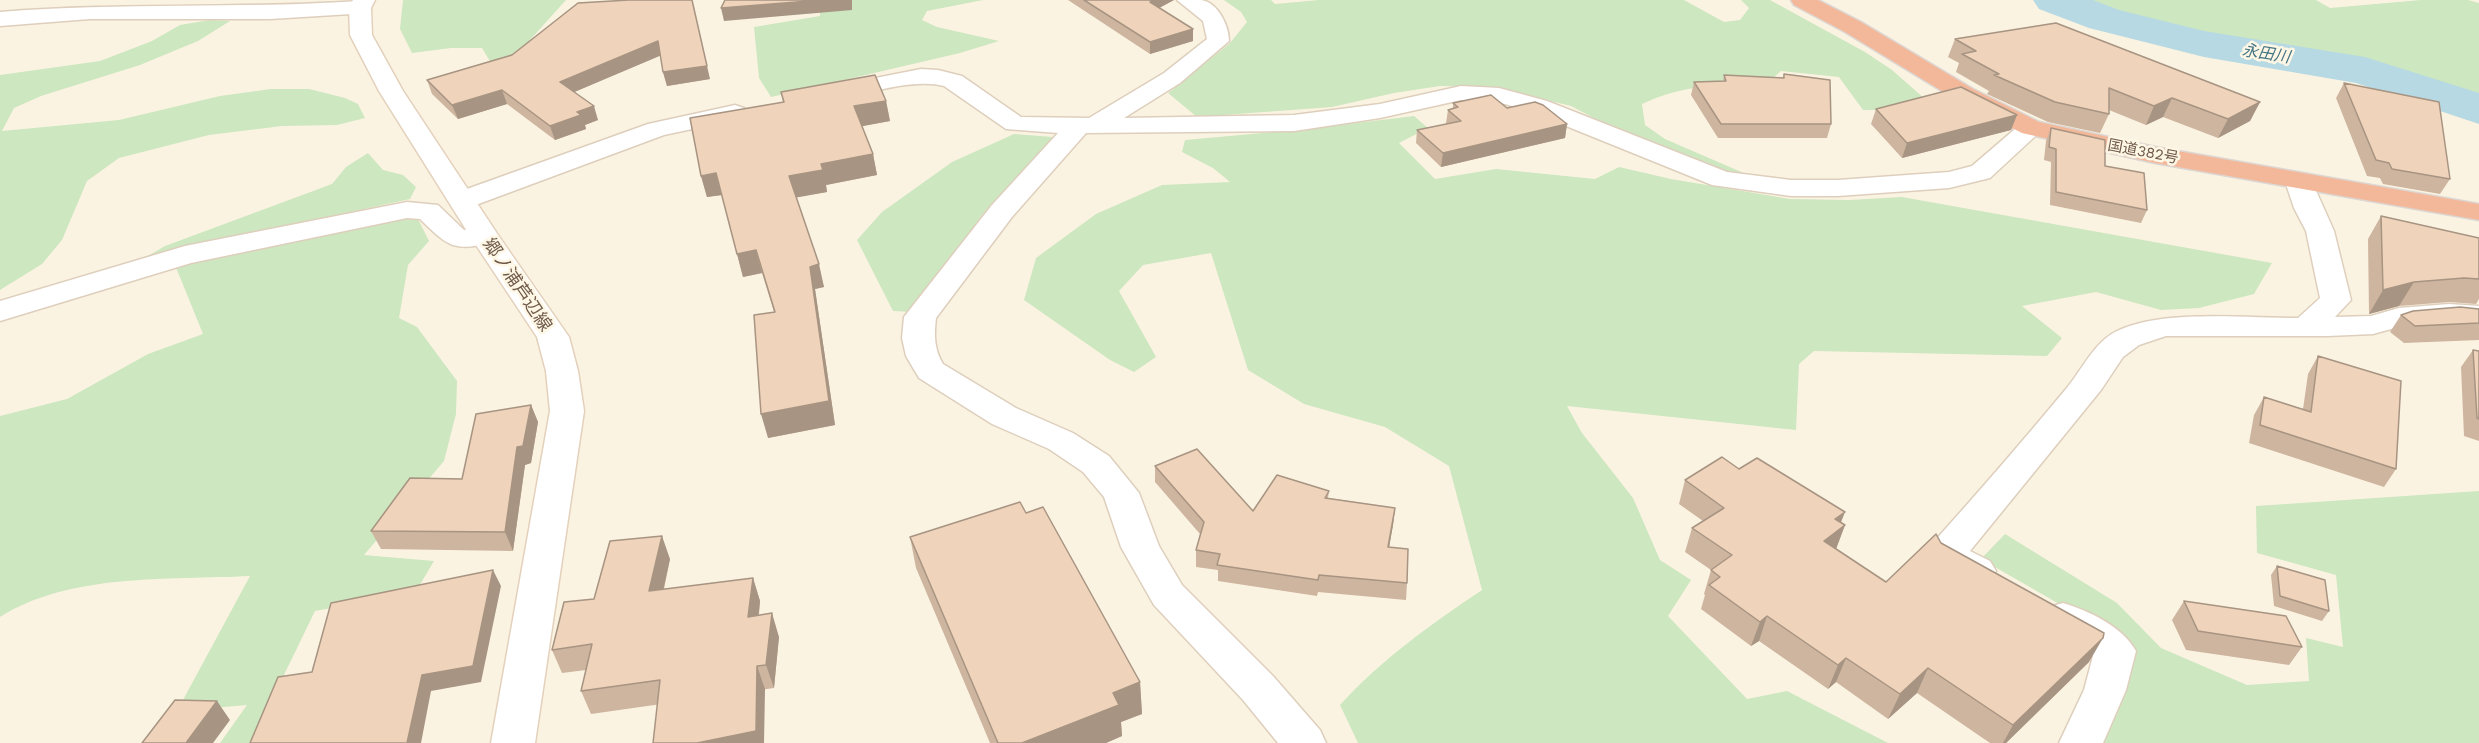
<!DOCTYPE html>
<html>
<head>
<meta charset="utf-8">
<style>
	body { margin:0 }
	canvas { display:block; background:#fbf3e1 }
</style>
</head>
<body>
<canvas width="2479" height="743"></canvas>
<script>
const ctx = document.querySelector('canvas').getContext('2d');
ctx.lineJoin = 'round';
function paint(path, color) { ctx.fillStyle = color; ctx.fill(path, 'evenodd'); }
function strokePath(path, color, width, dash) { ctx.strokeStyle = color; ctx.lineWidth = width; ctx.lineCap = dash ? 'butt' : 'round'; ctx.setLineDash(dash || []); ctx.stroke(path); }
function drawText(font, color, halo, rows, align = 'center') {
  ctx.font = font + ' "Work Sans","Noto Sans JP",sans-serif'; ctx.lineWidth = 5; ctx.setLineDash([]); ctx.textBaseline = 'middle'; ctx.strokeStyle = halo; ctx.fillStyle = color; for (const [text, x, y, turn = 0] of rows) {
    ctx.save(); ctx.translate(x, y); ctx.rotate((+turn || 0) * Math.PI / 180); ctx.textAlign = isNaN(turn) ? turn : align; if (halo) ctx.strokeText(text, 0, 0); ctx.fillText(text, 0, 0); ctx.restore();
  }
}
const green = new Path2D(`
	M403 0H566L511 61 491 63 482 48H451L412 53 400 29Z
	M823 0H983L927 11 922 20 937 27 999 41 960 53 771 97 759 78 754 27 820 16V3Z
	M1224 0H1271L1275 4 1319 0H1684L1724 22 1740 20 1749 8 1741 0H1770L1865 52 1892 70 1925 99 1902 110H1863L1839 77 1781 71 1764 86C1721 84 1681 85 1642 104L1645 125 1665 139 1746 174 1729 175 1634 139 1571 106 1494 87 1440 86 1394 93 1332 107 1197 117 1168 93 1230 43 1247 22 1241 12Z
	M2084 0H2316L2330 8 2421 0H2468L2479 3V96C2439 82 2399 66 2357 58 2266 39 2171 33 2084 0Z
	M210 20 230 21 198 41 140 65 41 96 14 108 2 131 119 120 220 96 271 89H309L345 98 358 104 365 118 337 125 282 126 209 135 119 158 87 181 62 240 42 264 0 290V75L100 61 152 41 180 25Z
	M1414 116 1428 128 1399 143 1435 179 1496 169 1595 179 1619 167 1671 179 1790 199 1849 200 1902 197 2272 263 2254 294 2199 308 2161 310 2096 292 2022 306 2062 338 2047 356 1814 351 1799 364 1796 430 1567 406 1582 433 1633 498 1660 560 1691 580 1668 616 1747 699 1787 691 1888 743H1358L1340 705C1381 660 1431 624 1482 590L1449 466 1385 427 1304 404 1248 370 1211 253 1143 265 1119 291 1156 357 1134 372 1110 360 1024 300 1036 258 1096 214 1162 185 1230 182 1213 168 1182 152 1185 140 1307 129Z
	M1014 134 1053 137 982 215 912 312 893 311 857 240 882 212 952 162Z
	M368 153 383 170 403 175 416 187 410 199 146 257 165 246 332 184 346 167Z
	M418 219 429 241 408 265 399 318 417 327 457 381 456 414 444 461 364 555 434 561 415 593 315 611 251 743H220L247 705 177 711 250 576C169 580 70 573 0 617V416L67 399 148 354 203 334 175 265 380 220Z
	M2479 491V743H2103L2104 735 2130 676 2127 643 1981 559 2005 534 2117 603 2161 648 2247 685 2309 681 2306 638 2343 647 2336 575 2257 553 2256 506Z`);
const river = new Path2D(`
	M2033 0H2093L2119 10 2204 31 2365 57 2479 93V124L2356 83 2204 57 2089 28 2039 9Z`);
const street = new Path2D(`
	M1177 0C1185 0 1194 0 1201 0 1218 2 1229 26 1229 41L1180 83 1124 118 1294 115 1380 104 1461 86 1499 88 1547 101 1727 172 1791 180H1838L1949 172 1972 166 2022 123 2031 120 2040 123 2044 128 1990 178 1949 188 1838 196H1791L1712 185 1529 111 1498 102 1461 100 1380 118 1294 131 1086 133 1012 217 936 318C934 335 934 349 943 364L1016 408 1073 433 1109 456 1139 493 1159 546 1182 585 1273 676 1320 730 1326 743H1278L1243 700 1154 605 1121 547 1104 497 1083 472 1049 449 992 424 919 378 906 356 902 338 904 317 992 205 1058 133 1006 129 944 86C913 78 867 94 835 100L826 98 823 93 826 88 835 86 921 69 938 70 962 76 1021 117 1089 118 1164 73 1207 39 1203 21Z
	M360 1 368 3 371 8 368 13 270 19H90L0 26V12C120 2 240 9 360 1Z
	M735 105 744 108 748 113 744 118 664 135 473 206 463 208 453 206 449 200 453 194 648 124Z
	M2299 173 2309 175 2334 231 2351 300 2335 317 2371 316 2399 308 2449 304 2479 306V324L2449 322 2402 326 2373 334 2328 336H2166L2139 345 2123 357 2101 390 1970 551 1990 561 1996 571 1990 581C1986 582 1980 585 1975 585 1961 585 1933 567 1926 555L1931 545C1977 494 2022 442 2066 389 2082 370 2094 342 2117 331 2162 309 2246 318 2298 318L2320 298 2306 231 2294 208 2285 181 2289 175Z
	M407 202 438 205 464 230 484 227 494 230 498 236 494 242C453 252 449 247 420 219L407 218 191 263 0 321V301L185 246Z
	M2063 603C2089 611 2122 626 2136 651L2126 690 2103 743H2059L2084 690 2093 656 2049 629 2043 618 2049 607Z`);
const secondary = new Path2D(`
	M353 0H375L371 8 372 35 403 91 498 235 569 337 578 371 584 411 535 743H491L550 411 546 371 537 337 470 236 379 91 350 35 349 8Z`);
const highway = new Path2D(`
	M1791 0H1818L1861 22 1973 89 2039 122 2155 147 2479 204V220L2155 163 2022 133 1955 99 1845 32 1794 5Z`);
const wall = new Path2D(`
	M1068 0H1174L1159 8 1193 41 1150 54Z
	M578 3 710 79 667 86 663 72 660 55 574 92 598 120 585 125 586 129 555 140 507 104 458 119 432 94 427 80 512 55Z
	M1955 39 2260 102 2250 121 2218 138 2163 117 2146 125 2109 110V114L2100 133 2048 122 1987 94 1989 91 1956 72 1959 63 1948 57Z
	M1784 74 1831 124 1827 138H1718L1691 95 1694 82 1723 81 1724 75 1783 78Z
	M2344 83 2450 179 2440 194 2383 184 2380 178 2367 176 2336 98Z
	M781 92 886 101 890 121 862 126 873 154 877 175 826 185 827 192 796 197 824 287 815 289 835 425 768 438 774 312 762 273 743 277 722 195 707 197 701 176 783 103Z
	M1453 103 1507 108 1567 124 1565 138 1441 167 1416 143 1417 130 1447 124 1446 123 1448 110 1453 108Z
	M1876 109 2017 115 2011 130 1902 158 1871 124Z
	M2051 128 2105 166 2147 210 2141 223 2050 205 2051 162 2044 160 2046 141Z
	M2381 216 2479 238V299L2476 304 2449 302 2399 306 2369 314 2368 239Z
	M2479 309V340L2404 343 2390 332 2401 315Z
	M2473 350 2479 351V441L2464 436 2461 367Z
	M2318 356 2396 469 2384 487 2249 443 2254 415 2264 397 2303 409 2308 374Z
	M531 405 538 422 531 463 525 465 513 551 381 549 371 531 462 479Z
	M1155 466 1253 511 1329 491 1328 498 1395 508 1393 525 1389 548 1407 583 1406 600 1318 592 1317 596 1218 581V570L1196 567V550L1200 534 1155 482Z
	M1739 469 1845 525 1836 549 1886 582 1941 543 2089 662 2006 743H1990L1917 693 1888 719 1836 682 1828 689 1759 641 1751 646 1701 609 1705 595 1704 594 1711 570 1685 552 1692 528 1703 521 1679 504 1685 480Z
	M1026 513 1140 682 1142 714 1121 722 1122 736 1106 743H990L916 568 910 537Z
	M670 559 664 589 753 578 760 601 759 615 779 637 774 688 591 714 581 691 586 670 562 673 552 650 594 599Z
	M2277 566 2329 611 2322 621 2274 606 2271 575Z
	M2184 601 2302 647 2289 665 2186 650 2172 620Z`);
const shadedWall = new Path2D(`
	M692 0 710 79 667 86 663 72Z
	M822 0H852V10L724 21 721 8Z
	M1153 0H1174L1150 13V2Z
	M1193 29V41L1150 54V42Z
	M658 41 662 55 565 96 560 82Z
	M502 90 507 104 458 119 452 105Z
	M2172 98 2163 117 2146 125 2154 106Z
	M886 101 890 121 858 127 854 106Z
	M2260 102 2250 121 2218 138 2228 119Z
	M594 106 598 120 585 125 586 129 555 140 550 126 577 112Z
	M2017 115 2011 130 1902 158 1907 143Z
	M1567 124 1565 138 1441 167 1443 153Z
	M873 154 877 175 826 185 827 192 794 198 789 176 821 164Z
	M716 173 722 195 707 197 701 176Z
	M756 250 762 273 743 277 737 254Z
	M819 264 824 287 815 289 835 425 768 438 761 414 810 267Z
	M2414 282 2399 306 2369 314 2383 290Z
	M531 405 538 422 531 463 525 465 513 551 505 532 517 447Z
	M1395 508 1393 525 1386 564 1388 547Z
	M1845 512 1838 530 1845 525 1836 549 1824 541 1835 519Z
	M662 536 670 559 658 614 649 591Z
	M493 570 501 586 481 682 431 691 421 743H407L422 675Z
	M753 578 760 601 756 640 748 617Z
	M772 613 779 637 774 688 766 665Z
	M1767 616 1759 641 1751 646 1760 622Z
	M2103 638 2089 662 2006 743H2003L2013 725Z
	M1846 658 1836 682 1828 689 1838 665Z
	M757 666 765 689 764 743H697Z
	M1928 668 1917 693 1888 719 1900 694Z
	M1140 682 1142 714 1121 722 1122 736 1106 743H1022L1113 693Z
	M217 701 230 720 213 743H186Z`);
const building = new Path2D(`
	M629 0H692L707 66 663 72 658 41 560 82 594 106 577 112 581 115 550 126 502 90 452 105 427 80 512 55 578 3Z
	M725 0H822L721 8Z
	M1084 0H1153L1150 2 1193 29 1150 42Z
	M2056 23 2260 102 2228 119 2172 98 2154 106 2109 88V114L2055 102 1994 75 1999 74 1962 54 1976 51 1955 39Z
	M1784 74 1830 80 1831 124H1721L1694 82 1726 81 1724 75 1784 78Z
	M875 75 886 101 854 106 873 154 821 164 823 170 789 176 819 264 810 267 829 401 761 414 754 315 775 312 756 250 737 254 716 173 701 176 690 118 784 102 781 92Z
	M2344 83 2439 102 2450 179 2392 169 2389 163 2376 160Z
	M1961 87 2017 115 1907 143 1876 109Z
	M1491 95 1507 108 1535 102 1543 105 1567 124 1443 153 1417 130 1461 121 1448 110 1458 107 1453 103Z
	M2051 128 2105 140V166L2144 173 2147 210 2056 192V149L2049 147Z
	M2381 216 2479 238V279L2464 278 2414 282 2383 290Z
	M2460 307 2479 309V323L2415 326 2401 315 2413 311Z
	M2473 350 2479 351V419L2477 418Z
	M2318 356 2401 381 2396 469 2260 425 2264 397 2311 412Z
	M531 405 523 446 517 447 505 532 371 531 410 478 462 479 476 414Z
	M1197 449 1253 511 1277 475 1329 491 1325 498 1395 508 1388 547 1408 549 1407 583 1319 575 1318 580 1217 565 1220 554 1196 550 1204 522 1155 466Z
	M1722 457 1739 469 1757 458 1845 512 1835 519 1845 525 1824 541 1886 582 1936 534 1941 543 2104 633 2103 638 2013 725 1928 668 1900 694 1846 658 1838 665 1767 616 1760 622 1709 585 1720 577 1711 570 1732 555 1692 528 1724 508 1685 480Z
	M1020 502 1026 513 1043 507 1140 682 1113 693 1119 705 1022 743H998L910 537Z
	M662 536 649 591 753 578 748 617 772 613 766 665 757 666 756 731 697 743H653L660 680 581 691 592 644 552 650 564 602 594 599 610 541Z
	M2277 566 2325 580 2329 611 2280 596Z
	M493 570 473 666 422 675 407 743H250L278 677 312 672 331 603Z
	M2184 601 2286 616 2302 647 2198 631Z
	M175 700 217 701 186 743H142Z`);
const farStreetnames = [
	["国道382号",2143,152,11]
];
const farWaternames = [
	["永田川",2266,54,9]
];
const streetNames = [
	["郷ノ浦芦辺線",517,285,56]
];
paint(green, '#cde7c0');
paint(river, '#b7d9e3');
strokePath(street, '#decfbd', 3);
strokePath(secondary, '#e3d1bc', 3);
strokePath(highway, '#ddd7d3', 3);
paint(street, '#fff');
paint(secondary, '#fff');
paint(highway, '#f3b89a');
paint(wall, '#ceb5a0');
paint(shadedWall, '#a79482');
paint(building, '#efd3ba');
strokePath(building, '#a79482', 1.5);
drawText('15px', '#705a49', '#fef7e6', farStreetnames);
drawText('italic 16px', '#447483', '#fef7e6', farWaternames);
drawText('18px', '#705a49', '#fef7e6', streetNames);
</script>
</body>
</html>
